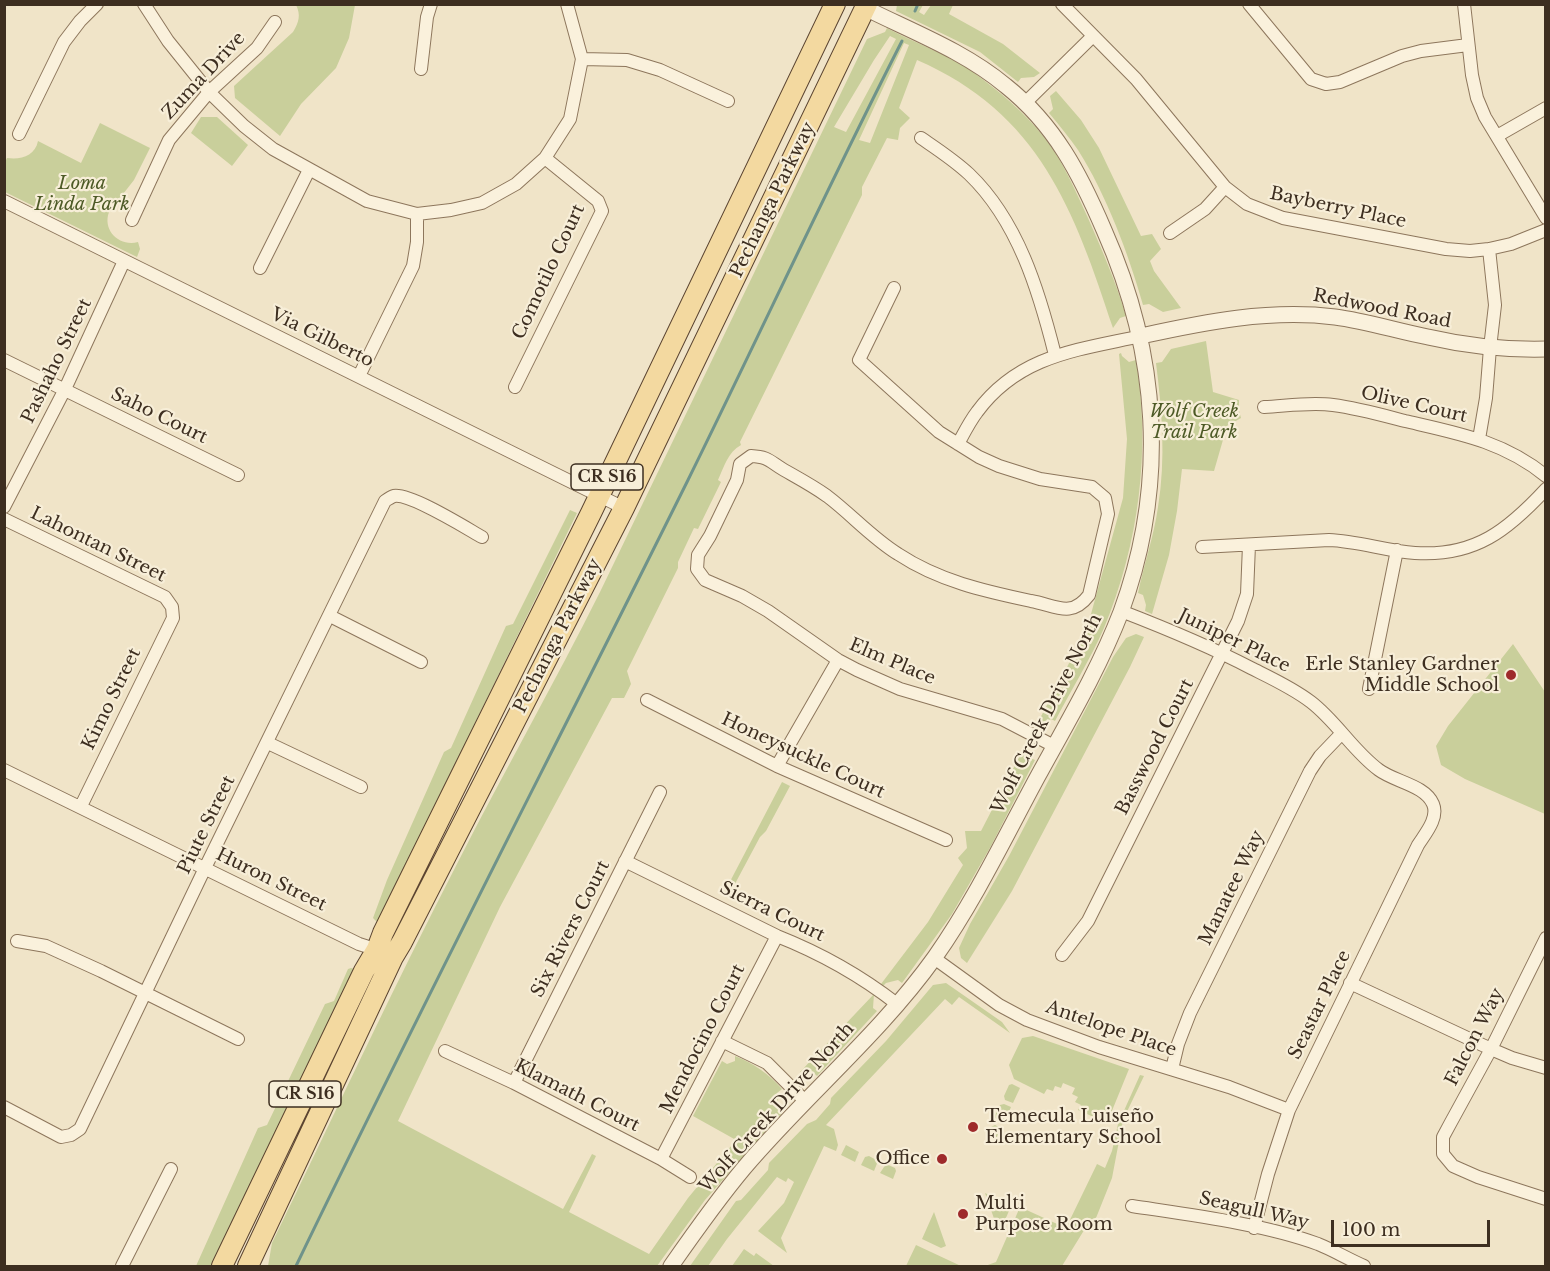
<!DOCTYPE html>
<html>
<head>
<meta charset="utf-8">
<style>
	body { margin:0 }
	#map { position:relative; width:1550px; height:1271px; overflow:hidden; background:#f0e4c8; font-family:"Libre Baskerville",serif }
	canvas { display:block }
	.frame { position:absolute; inset:0; border:6px solid #3d2e20; pointer-events:none }
	.scale { position:absolute; left:1331px; top:1220px; width:159px; height:27px; box-sizing:border-box; border:3px solid #3d2e20; border-top:0; padding-left:8px; font-size:18px; line-height:21px; white-space:nowrap; color:#3d2e20; -webkit-text-stroke:4px #f7eed8; paint-order:stroke }
</style>
</head>
<body>
<div id="map">
<canvas width="1550" height="1271"></canvas>
<div class="frame"></div>
<div class="scale">100 m</div>
</div>
<script>
const ctx = document.querySelector('canvas').getContext('2d');
ctx.lineJoin = 'round';
function paint(path, color) { ctx.fillStyle = color; ctx.fill(path, 'evenodd'); }
function strokePath(path, color, width, dash) { ctx.strokeStyle = color; ctx.lineWidth = width; ctx.lineCap = dash ? 'butt' : 'round'; ctx.setLineDash(dash || []); ctx.stroke(path); }
function drawText(font, color, halo, rows, align = 'center') {
  ctx.font = font + ' "Libre Baskerville",serif'; ctx.lineWidth = 4.5; ctx.setLineDash([]); ctx.textBaseline = 'middle'; ctx.strokeStyle = halo; ctx.fillStyle = color; for (const [text, x, y, turn = 0] of rows) {
    ctx.save(); ctx.translate(x, y); ctx.rotate((+turn || 0) * Math.PI / 180); ctx.textAlign = isNaN(turn) ? turn : align; if (halo) ctx.strokeText(text, 0, 0); ctx.fillText(text, 0, 0); ctx.restore();
  }
}
const green = new Path2D(`
	M296 5H355L349 38 336 68 301 104 280 136 235 98 234 86 293 32C299 22 301 15 296 5Z
	M897 5H923L919 12 924 15 931 5H953L949 14 1003 44 1040 73 1034 77 1021 78 1018 82 980 52 896 11Z
	M887 28C915 43 947 54 973 72 999 91 1024 112 1044 137 1063 161 1075 190 1088 218 1102 250 1116 282 1126 316L1120 318 1113 328C1074 209 1039 113 917 60L899 108 910 118 900 128 898 140 887 138 862 187V195L740 442 741 445C728 452 724 467 718 480L721 482 698 529 694 528 678 562V568L627 671 631 684 624 698H612L500 907 398 1121 563 1209 592 1154 596 1156 569 1212 649 1254 688 1198 736 1140 693 1116 722 1061 727 1064 735 1061V1056C753 1063 769 1074 782 1089L777 1093 779 1107 783 1112 705 1200 657 1266H268L272 1243C334 1115 394 986 459 860 505 770 555 682 600 592L867 39 885 32ZM890 36 896 39 846 132 834 127 874 60ZM904 43 909 45 870 143 859 140Z
	M1056 91 1081 120 1099 148 1141 236 1152 234 1161 249 1150 261 1154 271 1181 308 1163 312 1149 304 1143 305C1129 255 1106 194 1078 150 1069 137 1059 125 1049 113L1053 109 1050 96Z
	M201 117H217L248 145 232 166 191 133Z
	M100 123 150 148 134 180 109 212C102 231 120 247 138 242L140 249 137 257 5 192V162L7 158C21 160 35 156 38 141L81 163Z
	M1206 341 1213 392 1239 400V411L1241 418 1227 426 1214 471 1182 469 1177 511 1169 555 1152 614 1145 611 1146 605 1143 595 1138 593C1144 564 1154 536 1158 507 1166 459 1162 410 1156 363L1162 362 1171 349Z
	M1121 353 1122 356 1129 362 1136 360C1151 450 1139 544 1104 628 1090 660 1071 690 1055 721L1051 719 1039 725 1037 724 1077 648 1091 614 1123 498 1127 439 1119 354Z
	M570 510 577 513 378 923 373 918 387 880 444 752 451 748 506 626 513 624Z
	M1136 634 1144 637 1130 667 1012 891 967 963 961 958 959 948 970 924 1009 856 1113 657 1126 638Z
	M1513 644 1545 692V814L1465 779 1441 765 1436 746 1448 726Z
	M1026 744 1028 745 1030 758 1035 760 991 846 952 914 902 983 898 980 886 983 883 986 881 984 928 922 963 865 958 858 967 848 965 831H981Z
	M782 782 790 786 766 831 760 837 729 895 724 893Z
	M351 968 356 969 213 1266H196L258 1128 267 1125 325 1004 334 1001 348 969Z
	M946 983 1002 1022 1010 1033 959 997 952 1005 945 999 826 1125 834 1129 838 1145 836 1151 824 1146 781 1238 787 1253 758 1231 784 1203 794 1182 788 1178 786 1182 777 1177 727 1239 708 1266H690L736 1201 741 1200 768 1170 769 1163 807 1124 816 1120 830 1104 831 1098 886 1041 933 985Z
	M874 994 873 1008 877 1011 817 1076 812 1071 800 1072Z
	M1033 1036 1129 1069 1107 1123 1078 1110 1081 1105 1075 1102 1078 1097 1072 1094 1075 1088 1063 1083 1061 1088 1055 1086 1053 1091 1047 1089 1044 1094 1014 1079 1009 1065 1022 1038Z
	M1140 1075 1144 1076 1123 1120 1112 1178 1096 1218 1086 1227 1062 1266H985L996 1262 1020 1207 1066 1228 1097 1164 1105 1168 1112 1151 1118 1124Z
	M1012 1084 1020 1088 1013 1103 1005 1100 1004 1096 1009 1085Z
	M1004 1104 1011 1107 1004 1123 994 1117 1000 1105Z
	M995 1125 1001 1128 995 1141 987 1136 991 1127Z
	M846 1145 859 1152 855 1162 841 1155Z
	M869 1156 878 1161 874 1171 861 1165 865 1157Z
	M886 1164 895 1168 896 1171 893 1179 880 1173Z
	M985 1193 1011 1206 1003 1225 997 1227Z
	M934 1212 946 1246 941 1248 922 1239Z
	M916 1245 961 1266H906Z
	M744 1249 754 1256 756 1253 774 1266H732Z`);
const stream = new Path2D(`
	M915 11 918 4
	M296 1266C423 1002 558 742 688 480 760 334 828 186 902 41`);
const minor = new Path2D(`
	M144 4 168 41 209 92 244 126 273 149 367 201 417 214 451 210 482 203 516 184 545 158 570 119 582 59 567 4
	M1062 4 1136 79 1225 187 1247 204 1283 218 1446 249 1470 251 1489 249 1511 244 1546 230
	M1249 4 1311 79 1326 84 1340 82 1402 56 1421 51 1468 45
	M1464 4 1472 75 1477 98 1485 117 1546 218
	M582 59 627 60 660 70 728 101
	M421 69 427 17 431 4
	M1025 103 1093 36
	M19 134 64 42 80 21 97 4
	M1497 136 1546 108
	M921 138C937 149 954 160 969 174 1018 221 1039 291 1055 355
	M4 201 624 508
	M132 220 169 140 209 92 257 48 275 22
	M1170 233 1205 209 1225 187
	M260 268 309 170
	M894 288 859 360 939 432 979 457 999 466 1040 479 1092 487 1105 498 1108 514 1089 595C1071 619 1055 605 1031 601 984 591 939 581 898 554 872 538 851 514 827 496 813 486 798 478 784 470 769 461 769 457 751 456L740 464 737 480 710 536 698 555 697 569 705 580 742 596 768 611 838 660 857 670 900 689 1002 719 1054 746
	M4 360 238 475
	M359 376 413 266 417 242V214
	M515 387 602 211 598 201 545 158
	M1264 407C1286 406 1310 402 1333 405 1357 408 1382 415 1405 421 1457 433 1503 441 1546 476
	M1479 439 1486 398 1490 348 1495 305 1489 249
	M958 444C964 433 970 421 977 412 1019 355 1078 350 1141 336
	M4 507 65 389 124 261
	M4 519 165 597 172 607 173 618 81 806
	M1202 547 1329 540C1358 541 1386 551 1415 553 1475 557 1508 530 1546 489
	M1121 611C1165 628 1209 646 1251 668 1271 678 1293 688 1311 702 1337 722 1353 751 1379 770 1395 782 1425 785 1433 804 1439 818 1425 834 1418 845L1289 1110 1268 1174 1254 1228
	M330 616 421 662
	M1369 689 1397 550
	M647 700 777 766 946 840
	M268 743 361 787
	M777 766 838 660
	M4 770 359 944 381 951
	M625 861 777 936C820 953 861 976 897 1004
	M1546 938 1491 1049 1450 1124 1443 1137V1154L1453 1166 1478 1177 1546 1199
	M17 941 46 946 101 971 238 1039
	M1062 955 1088 921 1238 621 1247 594 1249 545
	M934 958 999 1005 1027 1020 1099 1047 1229 1087 1289 1110
	M1350 983 1491 1049 1512 1058 1546 1068
	M722 1041 767 1063 806 1102
	M445 1051 514 1083 661 1159 690 1177
	M1172 1069 1178 1044 1190 1013 1310 771 1320 756 1342 733
	M514 1083 660 792
	M4 1107 61 1137 71 1135 80 1129 205 868 385 501C388 499 391 497 394 496 410 493 466 528 482 537
	M661 1159 777 936
	M1132 1206C1191 1215 1263 1224 1318 1244 1333 1250 1348 1259 1364 1266
	M122 1266 171 1169`);
const tertiary = new Path2D(`
	M1141 336C1205 322 1269 309 1335 317 1366 321 1397 331 1428 337 1467 346 1506 350 1546 349
	M671 1266C694 1233 718 1199 744 1168 806 1095 880 1034 935 957 975 900 1005 837 1038 776 1067 723 1099 669 1121 612 1168 484 1159 354 1104 230 1080 174 1055 125 1006 86 964 51 913 32 865 8`);
const primary = new Path2D(`
	M222 1266 364 971 377 949 383 933 591 513 835 4
	M248 1266 393 957 402 942 624 508 867 4`);
const markers = [
	[1511,675,6,"#9e2a2b"],
	[973,1127,6,"#9e2a2b"],
	[942,1159,6,"#9e2a2b"],
	[963,1214,6,"#9e2a2b"]
];
const shields = [
	[607,477,72],
	[305,1094,72]
];
const shieldNames = [
	["CR S16",607,477],
	["CR S16",305,1094]
];
const streetNames = [
	["Zuma Drive",204,76,-47],
	["Pechanga Parkway",773,200,-64],
	["Bayberry Place",1338,208,12],
	["Comotilo Court",549,272,-65],
	["Redwood Road",1382,309,11],
	["Via Gilberto",322,338,26],
	["Pashaho Street",57,361,-64],
	["Olive Court",1414,405,13],
	["Saho Court",159,416,26],
	["Lahontan Street",98,545,26],
	["Pechanga Parkway",558,636,-63],
	["Juniper Place",1234,641,26],
	["Elm Place",892,662,23],
	["Kimo Street",112,699,-64],
	["Wolf Creek Drive North",1047,714,-63],
	["Basswood Court",1155,747,-63],
	["Honeysuckle Court",803,756,25],
	["Piute Street",207,825,-64],
	["Huron Street",271,880,26],
	["Manatee Way",1232,888,-64],
	["Sierra Court",772,912,26],
	["Six Rivers Court",571,929,-63],
	["Seastar Place",1320,1005,-64],
	["Antelope Place",1111,1029,19],
	["Falcon Way",1475,1037,-63],
	["Mendocino Court",703,1039,-63],
	["Klamath Court",577,1096,27],
	["Wolf Creek Drive North",777,1108,-48],
	["Seagull Way",1254,1211,13]
];
const parkNames = [
	["Loma",82,184],
	["Linda Park",82,205],
	["Wolf Creek",1194,412],
	["Trail Park",1194,433]
];
const poiNames = [
	["Erle Stanley Gardner",1499,665],
	["Middle School",1499,686],
	["Temecula Luiseño",985,1117,"left"],
	["Elementary School",985,1138,"left"],
	["Office",930,1159],
	["Multi",975,1204,"left"],
	["Purpose Room",975,1225,"left"]
];
paint(green, '#c9cf9b');
strokePath(stream, '#6f938a', 3);
strokePath(minor, '#8d765c', 14);
strokePath(tertiary, '#8d765c', 17);
strokePath(primary, '#5b4430', 22);
strokePath(minor, '#faf1dc', 12);
strokePath(tertiary, '#faf1dc', 15);
strokePath(primary, '#f3d9a0', 20);
for (const [x, y, r, color] of markers) { const dot = new Path2D(); dot.arc(x, y, r, 0, 2 * Math.PI); ctx.fillStyle = color; ctx.fill(dot); strokePath(dot, '#f7eed8', 2); }
for (const [x, y, w] of shields) { const box = new Path2D(); box.roundRect(x - w / 2, y - 13, w, 26, 4.5); ctx.fillStyle = '#f7eed8'; ctx.fill(box); strokePath(box, '#3d2e20', 1.5); }
drawText('bold 16px', '#3d2e20', null, shieldNames);
drawText('18px', '#3d2e20', '#f7eed8', streetNames);
drawText('italic 18px', '#4d5a26', '#f7eed8', parkNames);
drawText('18px', '#3d2e20', '#f7eed8', poiNames, 'right');
</script>
</body>
</html>
